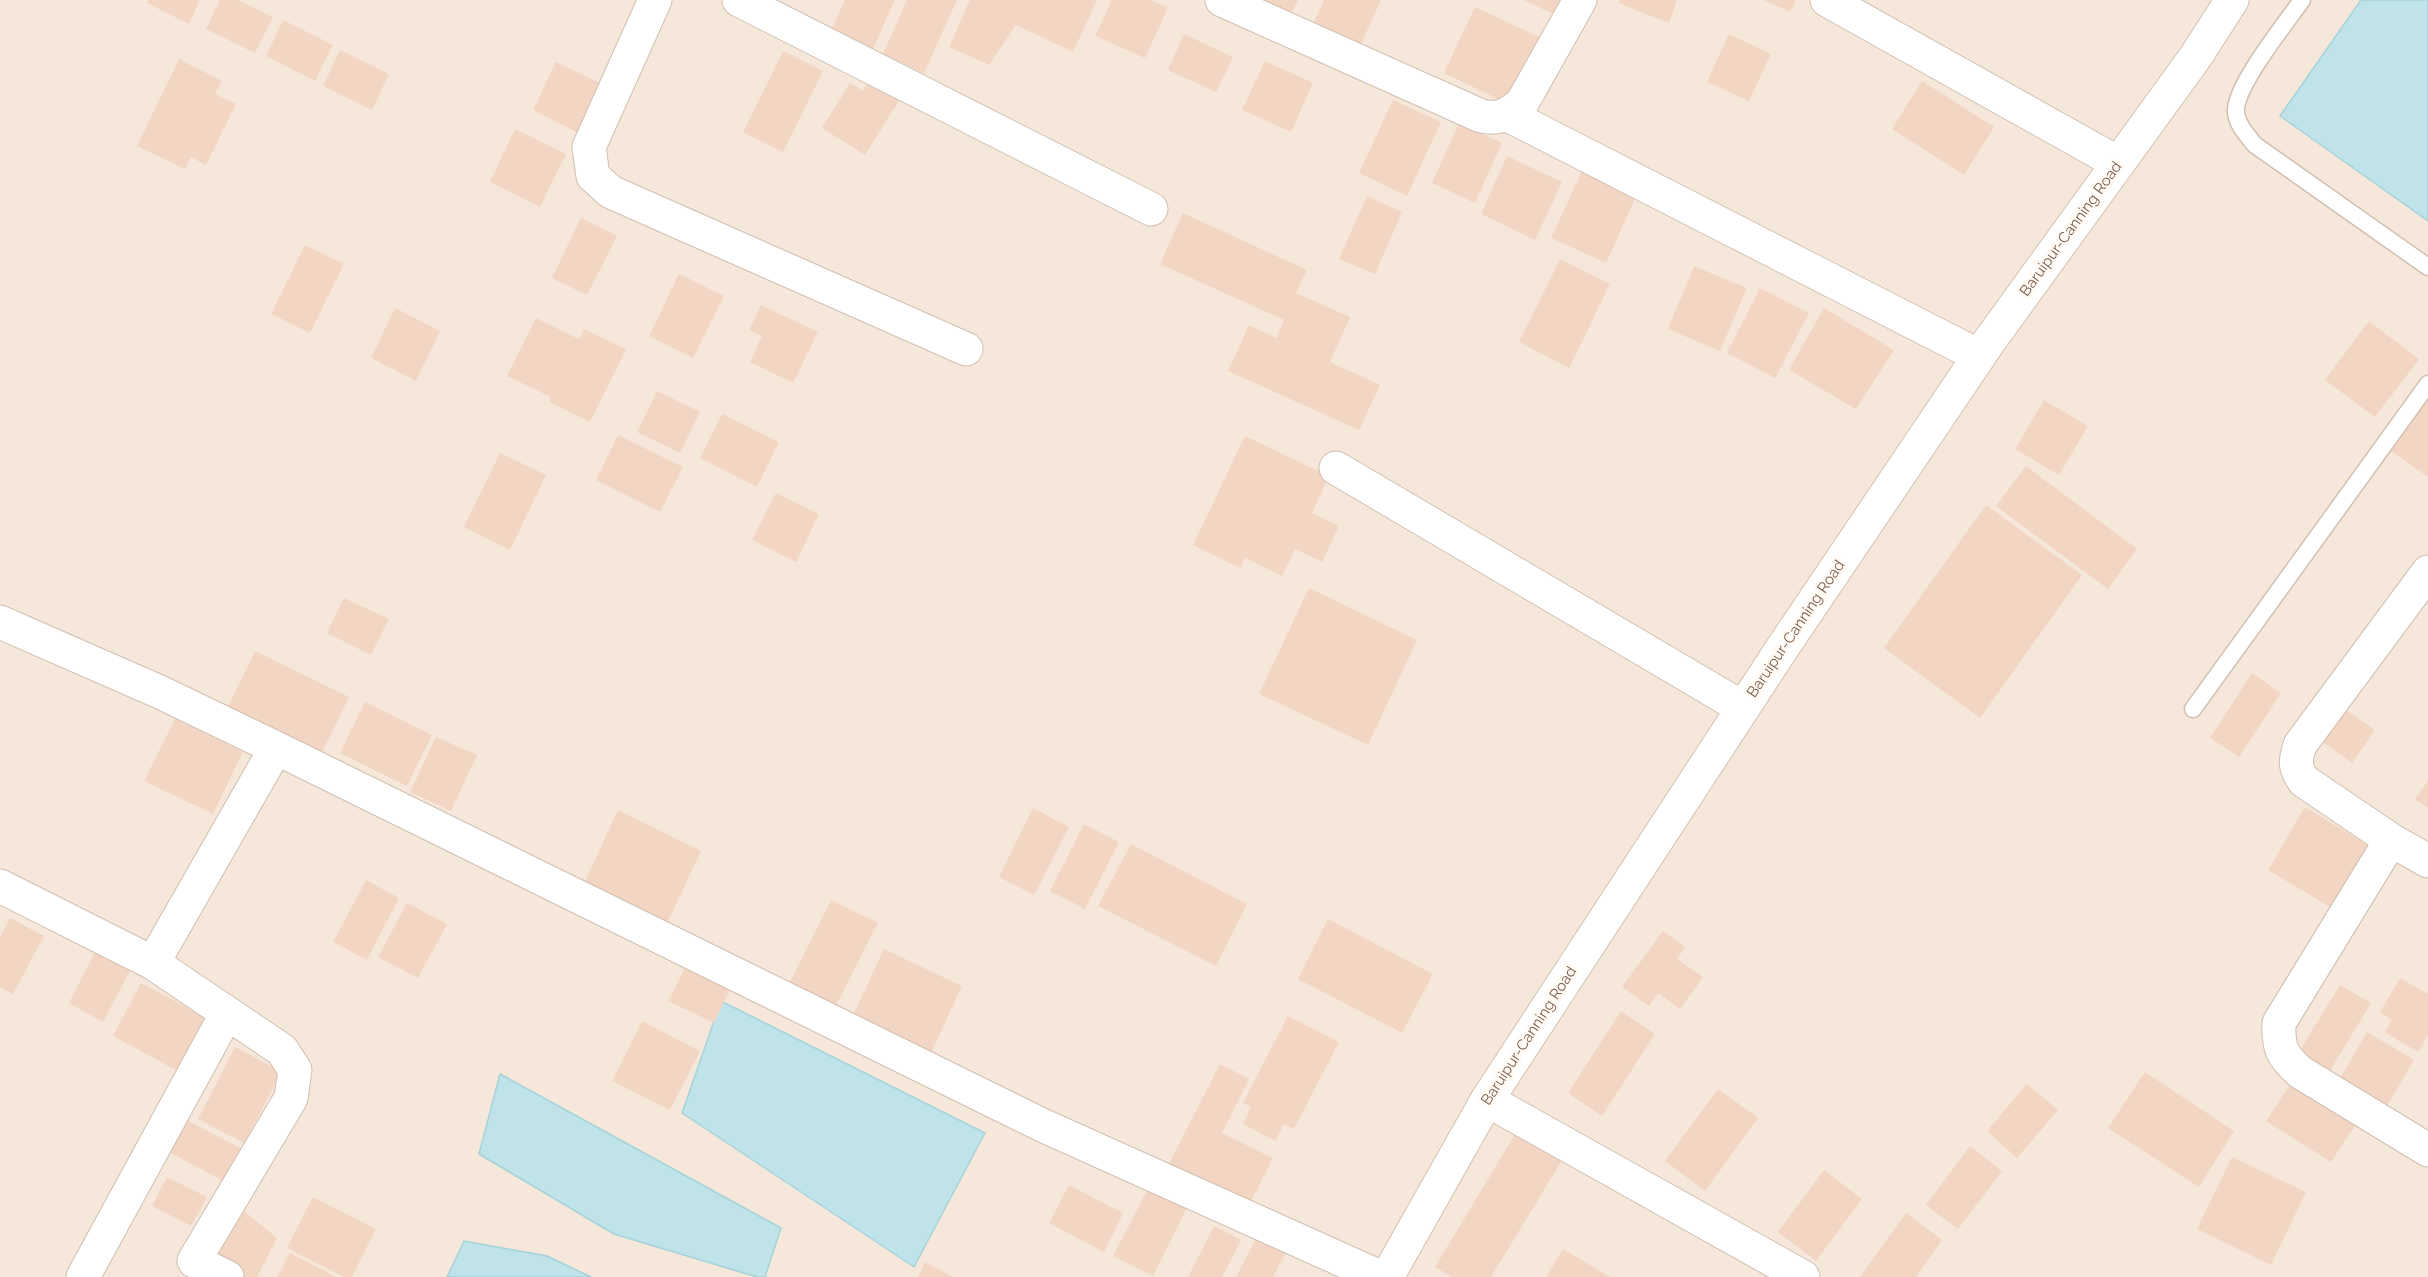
<!DOCTYPE html>
<html>
<head>
<meta charset="utf-8">
<style>
	body { margin:0 }
	canvas { display:block; background:#fdf6ec }
</style>
</head>
<body>
<canvas width="2428" height="1277"></canvas>
<script>
const ctx = document.querySelector('canvas').getContext('2d');
ctx.lineJoin = 'round';
function paint(path, color) { ctx.fillStyle = color; ctx.fill(path, 'evenodd'); }
function strokePath(path, color, width, dash) { ctx.strokeStyle = color; ctx.lineWidth = width; ctx.lineCap = dash ? 'butt' : 'round'; ctx.setLineDash(dash || []); ctx.stroke(path); }
function drawText(font, color, halo, rows, align = 'center') {
  ctx.font = font + ' Raleway,sans-serif'; ctx.lineWidth = 6; ctx.setLineDash([]); ctx.textBaseline = 'middle'; ctx.strokeStyle = halo; ctx.fillStyle = color; for (const [text, x, y, turn = 0] of rows) {
    ctx.save(); ctx.translate(x, y); ctx.rotate((+turn || 0) * Math.PI / 180); ctx.textAlign = isNaN(turn) ? turn : align; if (halo) ctx.strokeText(text, 0, 0); ctx.fillText(text, 0, 0); ctx.restore();
  }
}
const residential = new Path2D(`
	M0 0H2428V1277H0Z`);
const water = new Path2D(`
	M2361 0H2428V221L2280 116Z
	M721 1001 985 1133 914 1267 682 1113Z
	M500 1074 781 1228 765 1277H757L614 1234 479 1154Z
	M464 1241 547 1256 591 1277H447Z`);
const building = new Path2D(`
	M148 0H200L189 24 147 3Z
	M220 0H238L273 17 255 53 206 29Z
	M845 0H895L870 55 829 35Z
	M907 0H957L924 73 883 54Z
	M970 0H1097L1073 52 1016 25 989 65 949 47Z
	M1112 0H1151L1168 8 1145 58 1095 36Z
	M1261 0H1298L1291 14Z
	M1324 0H1381L1361 44 1314 22Z
	M1524 0H1562L1555 15Z
	M1620 0H1677L1669 23 1618 3Z
	M1764 0H1796L1790 12Z
	M1475 7 1539 37 1508 104 1444 73Z
	M283 20 333 45 315 81 266 56Z
	M1184 34 1233 57 1216 92 1168 70Z
	M1729 34 1771 54 1749 101 1707 82Z
	M340 50 389 74 372 110 323 86Z
	M783 51 823 71 783 152 743 132Z
	M179 59 222 81 215 94 236 104 206 165 191 157 185 169 137 146Z
	M1265 61 1313 83 1291 132 1242 110Z
	M556 62 602 84 578 133 533 110Z
	M869 81 900 99 865 155 822 128 850 83 863 91Z
	M1922 81 1994 127 1964 175 1892 129Z
	M1393 100 1441 122 1407 196 1359 173Z
	M1459 123 1502 143 1475 203 1432 183Z
	M515 129 566 154 540 207 490 182Z
	M1507 156 1562 182 1535 240 1481 214Z
	M1582 171 1636 197 1606 263 1551 238Z
	M1367 196 1402 212 1375 274 1339 259Z
	M1183 213 1307 270 1296 293 1350 317 1330 362 1380 385 1359 430 1228 371 1249 325 1276 338 1284 320 1160 264Z
	M581 218 617 236 587 295 552 278Z
	M305 245 344 264 310 333 271 314Z
	M1560 259 1610 284 1569 368 1519 342Z
	M1694 266 1747 288 1720 351 1668 329Z
	M679 274 724 296 693 358 649 336Z
	M1760 288 1809 313 1775 378 1727 353Z
	M761 305 818 332 793 383 750 362 762 336 749 330Z
	M395 308 440 331 416 381 371 358Z
	M1824 308 1894 350 1856 409 1789 370Z
	M536 318 579 339 584 329 626 349 590 422 549 402 551 397 507 376Z
	M2369 321 2419 359 2375 417 2325 380Z
	M657 391 700 412 680 453 637 432Z
	M2428 396V477L2390 450Z
	M2044 400 2088 426 2059 475 2015 449Z
	M722 414 779 442 757 487 700 458Z
	M618 435 683 467 660 512 596 480Z
	M1245 436 1329 476 1312 513 1339 526 1322 562 1295 549 1282 576 1245 558 1240 568 1193 545Z
	M500 453 546 475 510 550 464 527Z
	M2026 466 2137 549 2108 589 1996 506Z
	M776 493 819 514 796 562 752 540Z
	M1986 505 2082 575 1980 718 1884 648Z
	M1309 588 1417 640 1368 745 1259 694Z
	M344 598 389 619 371 655 327 633Z
	M255 651 349 697 317 763 223 717Z
	M2252 673 2281 693 2239 757 2210 738Z
	M365 702 432 735 407 786 340 753Z
	M2346 710 2375 730 2352 763 2323 742Z
	M175 719 243 752 213 814 144 781Z
	M436 737 477 755 451 811 410 792Z
	M2428 781V808L2415 799Z
	M2305 807 2371 847 2335 910 2268 870Z
	M1033 808 1069 827 1034 895 999 877Z
	M618 810 701 851 662 934 579 894Z
	M1084 824 1119 842 1085 909 1050 891Z
	M1131 844 1247 904 1216 966 1098 906Z
	M366 880 399 898 367 960 333 942Z
	M831 900 878 923 834 1009 788 986Z
	M407 903 447 924 418 978 378 957Z
	M10 918 44 936 13 994 0 987V937Z
	M1328 919 1433 974 1402 1033 1298 979Z
	M1663 931 1685 947 1677 959 1703 977 1680 1009 1658 993 1649 1006 1622 987Z
	M98 946 133 965 103 1022 69 1003Z
	M884 949 962 986 928 1059 850 1022Z
	M690 958 735 979 714 1023 668 1001Z
	M2400 978 2428 994V1035L2418 1052 2385 1032 2392 1020 2380 1012Z
	M141 983 213 1021 185 1075 113 1036Z
	M2340 985 2371 1003 2328 1074 2297 1055Z
	M1621 1011 1655 1034 1602 1116 1568 1093Z
	M1288 1016 1339 1042 1294 1129 1284 1124 1275 1141 1243 1124 1251 1107 1243 1103Z
	M642 1021 700 1051 670 1110 612 1081Z
	M2367 1032 2414 1060 2386 1108 2339 1080Z
	M235 1047 282 1072 244 1143 198 1119Z
	M1220 1064 1249 1079 1222 1133 1273 1158 1248 1207 1168 1166Z
	M2145 1072 2234 1131 2199 1187 2108 1128Z
	M2295 1077 2359 1119 2331 1162 2266 1121Z
	M2027 1084 2058 1110 2017 1158 1987 1131Z
	M1718 1089 1758 1118 1705 1191 1665 1161Z
	M183 1118 242 1149 225 1182 165 1150Z
	M1523 1121 1569 1149 1491 1277H1452L1435 1267Z
	M1970 1146 2002 1171 1958 1229 1926 1205Z
	M2232 1157 2306 1192 2271 1265 2197 1229Z
	M1824 1170 1862 1199 1816 1261 1778 1232Z
	M167 1177 207 1197 191 1226 152 1206Z
	M1069 1185 1123 1213 1104 1252 1049 1223Z
	M1150 1185 1189 1204 1153 1276 1113 1256Z
	M313 1197 376 1229 352 1277H344L287 1248Z
	M238 1206 277 1238 257 1277H244L209 1256Z
	M1906 1213 1942 1240 1916 1277H1860Z
	M1214 1226 1241 1240 1222 1277H1188Z
	M1260 1231 1289 1246 1273 1277H1236Z
	M1563 1249 1610 1277H1546Z
	M290 1253 336 1277H277Z
	M925 1262 953 1277H918Z`);
const service = new Path2D(`
	M2302 0C2286 23 2233 88 2236 113 2238 126 2247 135 2255 145L2428 267
	M2193 709 2428 384`);
const minor = new Path2D(`
	M655 0 589 147 593 176 611 192 966 349
	M739 0 1151 209
	M1222 0 1481 116C1499 120 1508 115 1522 103L1580 0
	M1827 0 2118 163
	M1508 115 1979 356
	M1336 468 1743 708
	M2428 572 2300 745C2295 761 2294 767 2304 781L2391 840 2428 861
	M0 622 162 693 276 748 1042 1125 1380 1277
	M2391 840 2279 1023C2278 1048 2282 1056 2300 1072L2428 1150
	M0 886 153 963 282 1050 295 1070 291 1098 194 1261 227 1277
	M153 963 276 748
	M1487 1100 1803 1277
	M83 1277 227 1013`);
const secondary = new Path2D(`
	M1387 1277 1487 1100 1781 650 1988 343 2196 56 2232 0`);
const streetNames = [
	["Baruipur-Canning Road",2071,229,-54],
	["Baruipur-Canning Road",1796,629,-56],
	["Baruipur-Canning Road",1529,1036,-57]
];
paint(residential, '#f5e8da');
paint(water, '#bfe3e8');
strokePath(water, '#a5d3da', 1.5);
paint(building, '#f3d5c3');
strokePath(service, '#d1beb0', 19);
strokePath(minor, '#d1beb0', 35);
strokePath(secondary, '#d6c0b0', 35);
strokePath(service, '#fff', 16);
strokePath(minor, '#fff', 33);
strokePath(secondary, '#fff', 33);
drawText('15px', '#7a5c4d', '#fffaf3', streetNames);
</script>
</body>
</html>
